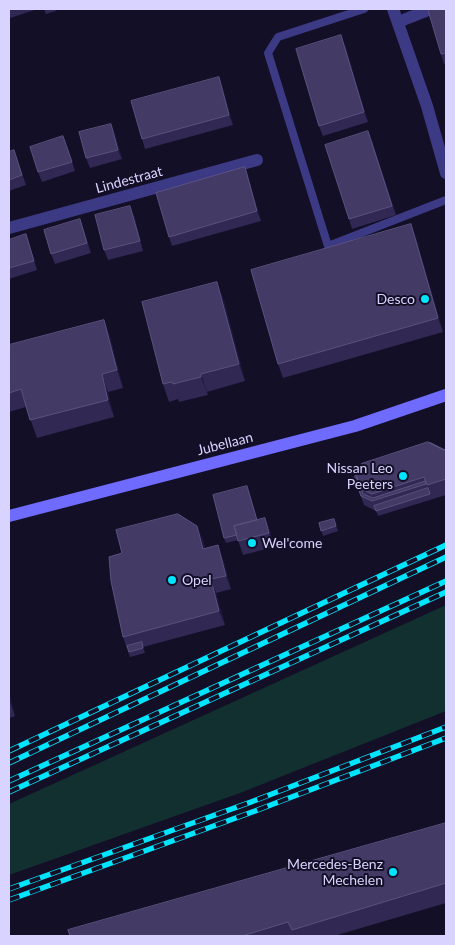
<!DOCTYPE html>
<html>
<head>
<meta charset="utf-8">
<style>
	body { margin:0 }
	#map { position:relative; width:455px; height:945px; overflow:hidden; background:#130f26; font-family:Lato,sans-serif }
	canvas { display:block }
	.frame { position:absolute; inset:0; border:10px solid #d9d4ff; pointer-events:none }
</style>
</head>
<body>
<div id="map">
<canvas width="455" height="945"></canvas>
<div class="frame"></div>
</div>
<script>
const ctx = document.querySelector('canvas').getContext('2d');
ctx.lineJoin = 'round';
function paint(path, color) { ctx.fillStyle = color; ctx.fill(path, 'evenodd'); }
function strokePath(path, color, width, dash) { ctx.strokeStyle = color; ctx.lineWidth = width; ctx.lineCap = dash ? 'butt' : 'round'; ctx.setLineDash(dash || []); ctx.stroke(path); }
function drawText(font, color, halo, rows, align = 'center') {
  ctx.font = font + ' Lato,sans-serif'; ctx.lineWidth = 4; ctx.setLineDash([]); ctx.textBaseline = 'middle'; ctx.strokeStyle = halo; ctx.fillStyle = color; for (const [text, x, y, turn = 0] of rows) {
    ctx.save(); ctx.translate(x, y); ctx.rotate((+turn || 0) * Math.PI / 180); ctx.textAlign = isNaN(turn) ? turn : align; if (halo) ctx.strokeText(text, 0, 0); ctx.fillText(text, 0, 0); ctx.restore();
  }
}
const green = new Path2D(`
	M446 605V711L240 793 9 875V804Z`);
const lane = new Path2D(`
	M364 9 278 37 268 53 328 246 446 200`);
const street = new Path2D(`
	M393 9 427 106 446 173
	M398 22 431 9
	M9 228 257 160`);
const secondary = new Path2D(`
	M9 516 355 426 446 395`);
const rail = new Path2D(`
	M9 751 446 545
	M9 763 446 557
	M9 781 446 581
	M9 792 446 592
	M9 889 251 802 446 727
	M9 900 255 811 446 738`);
const wall = new Path2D(`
	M9 9H38L10 18 9 14Z
	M44 9H55L56 11 46 14Z
	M446 9V63L444 64 441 54Z
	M345 45 368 122 323 136 319 126Z
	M222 86 233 125 145 149 142 139Z
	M115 134 122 159 90 168 86 158Z
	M372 141 396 215 352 229 349 219Z
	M67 146 75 171 42 182 38 172Z
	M14 150 26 185 9 191V152Z
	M245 167 261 221 172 246 169 237Z
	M134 215 143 251 108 260 104 250Z
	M80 219 91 253 55 264 51 254Z
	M26 234 37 270 9 279V240Z
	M416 238 443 332 283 378 278 364Z
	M224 300 245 381 207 392 208 395 179 402 178 399 169 402 163 384Z
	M104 320 110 337 123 388 108 392 114 417 37 438 26 407 9 412V345Z
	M446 449V495L378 516 376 511 364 505 354 478Z
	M249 492 257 520 265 518 270 531 274 547 243 555 238 540 226 543 224 538Z
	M334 519 338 531 323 536 319 523Z
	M203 539 205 548 223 559 231 589 216 593 225 625 143 647 145 653 130 657 123 637Z
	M9 693 15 716 9 718Z
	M446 823V903L334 936H70Z`);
const shadedWall = new Path2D(`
	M341 35 345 45 368 122 364 112Z
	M219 77 222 86 233 125 229 115Z
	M111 124 115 134 122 159 118 150Z
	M245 167 248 177 261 221 257 211Z
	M130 206 134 215 143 251 140 241Z
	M411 224 416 238 443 332 438 318Z
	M217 282 224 300 245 381 239 364Z
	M104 320 110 337 123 388 117 370Z
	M102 374 108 392 114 417 108 400Z
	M201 374 208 395 201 377Z
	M265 518 270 531 274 547 269 533Z
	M197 526 203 539 208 563 203 549Z
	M218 545 223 559 231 589 226 576Z
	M211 579 216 593 225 625 219 611Z
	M9 693 15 716 10 702Z`);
const building = new Path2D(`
	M434 9H446V53L441 54 428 10Z
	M341 35 364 112 319 126 296 49Z
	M219 77 229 115 142 139 131 101Z
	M111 124 118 150 86 158 79 132Z
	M368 131 392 206 349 219 325 145Z
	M63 136 72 162 38 172 30 147Z
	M14 150 22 175 9 180V152Z
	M245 167 257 211 169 237 156 193Z
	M130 206 140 241 104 250 95 215Z
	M80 219 87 243 51 254 44 230Z
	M411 224 438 318 278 364 251 270Z
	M26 234 34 261 9 268V240Z
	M217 282 239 364 201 374V377L173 384 172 382 163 384 142 302Z
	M104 320 117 370 102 374 108 400 30 420 21 389 9 393V345Z
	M428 442 444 450 446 449V479L427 485 424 477 372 494 361 489 356 474 361 464Z
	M430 443H431L445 450H444Z
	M356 475 363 494 373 498 425 481 426 484 372 501 361 496 354 478Z
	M247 486 257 520 234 526 237 535 224 538 213 495Z
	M428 488 430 494 376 511 374 506Z
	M178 514 197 526 203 549 218 545 226 576 211 579 219 611 123 637 111 581 109 557 122 553 116 530Z
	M265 518 269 533 238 541 234 526Z
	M334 519 336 526 321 531 319 523Z
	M142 642 143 648 129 652 127 646Z
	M446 823V883L292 930 288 922 242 936H70L68 930Z`);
const markers = [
	[425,299,5,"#00e5ff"],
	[403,476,5,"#00e5ff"],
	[252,543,5,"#00e5ff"],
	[172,580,5,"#00e5ff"],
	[393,872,5,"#00e5ff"]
];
const streetNames = [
	["Lindestraat",129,180,-15],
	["Jubellaan",225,444,-14]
];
const poiNames = [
	["Desco",415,299],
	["Nissan Leo",393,468],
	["Peeters",393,484],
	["Wel'come",262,543,"left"],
	["Opel",182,580,"left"],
	["Mercedes-Benz",383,864],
	["Mechelen",383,880]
];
paint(green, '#12302f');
strokePath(lane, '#3d3a85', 8);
strokePath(street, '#3d3a85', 12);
strokePath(secondary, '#6f6bff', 12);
strokePath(rail, '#00e5ff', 5.5);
strokePath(rail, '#130f26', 4, [11]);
paint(wall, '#312854');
paint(shadedWall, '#1d163a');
paint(building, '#433a66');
strokePath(building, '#5a527e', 1);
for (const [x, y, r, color] of markers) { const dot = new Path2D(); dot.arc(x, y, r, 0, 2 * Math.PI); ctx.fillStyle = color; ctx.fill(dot); strokePath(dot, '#130f26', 2); }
drawText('14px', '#d9d4ff', '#130f26', streetNames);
drawText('14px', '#d9d4ff', '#130f26', poiNames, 'right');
</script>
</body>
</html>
